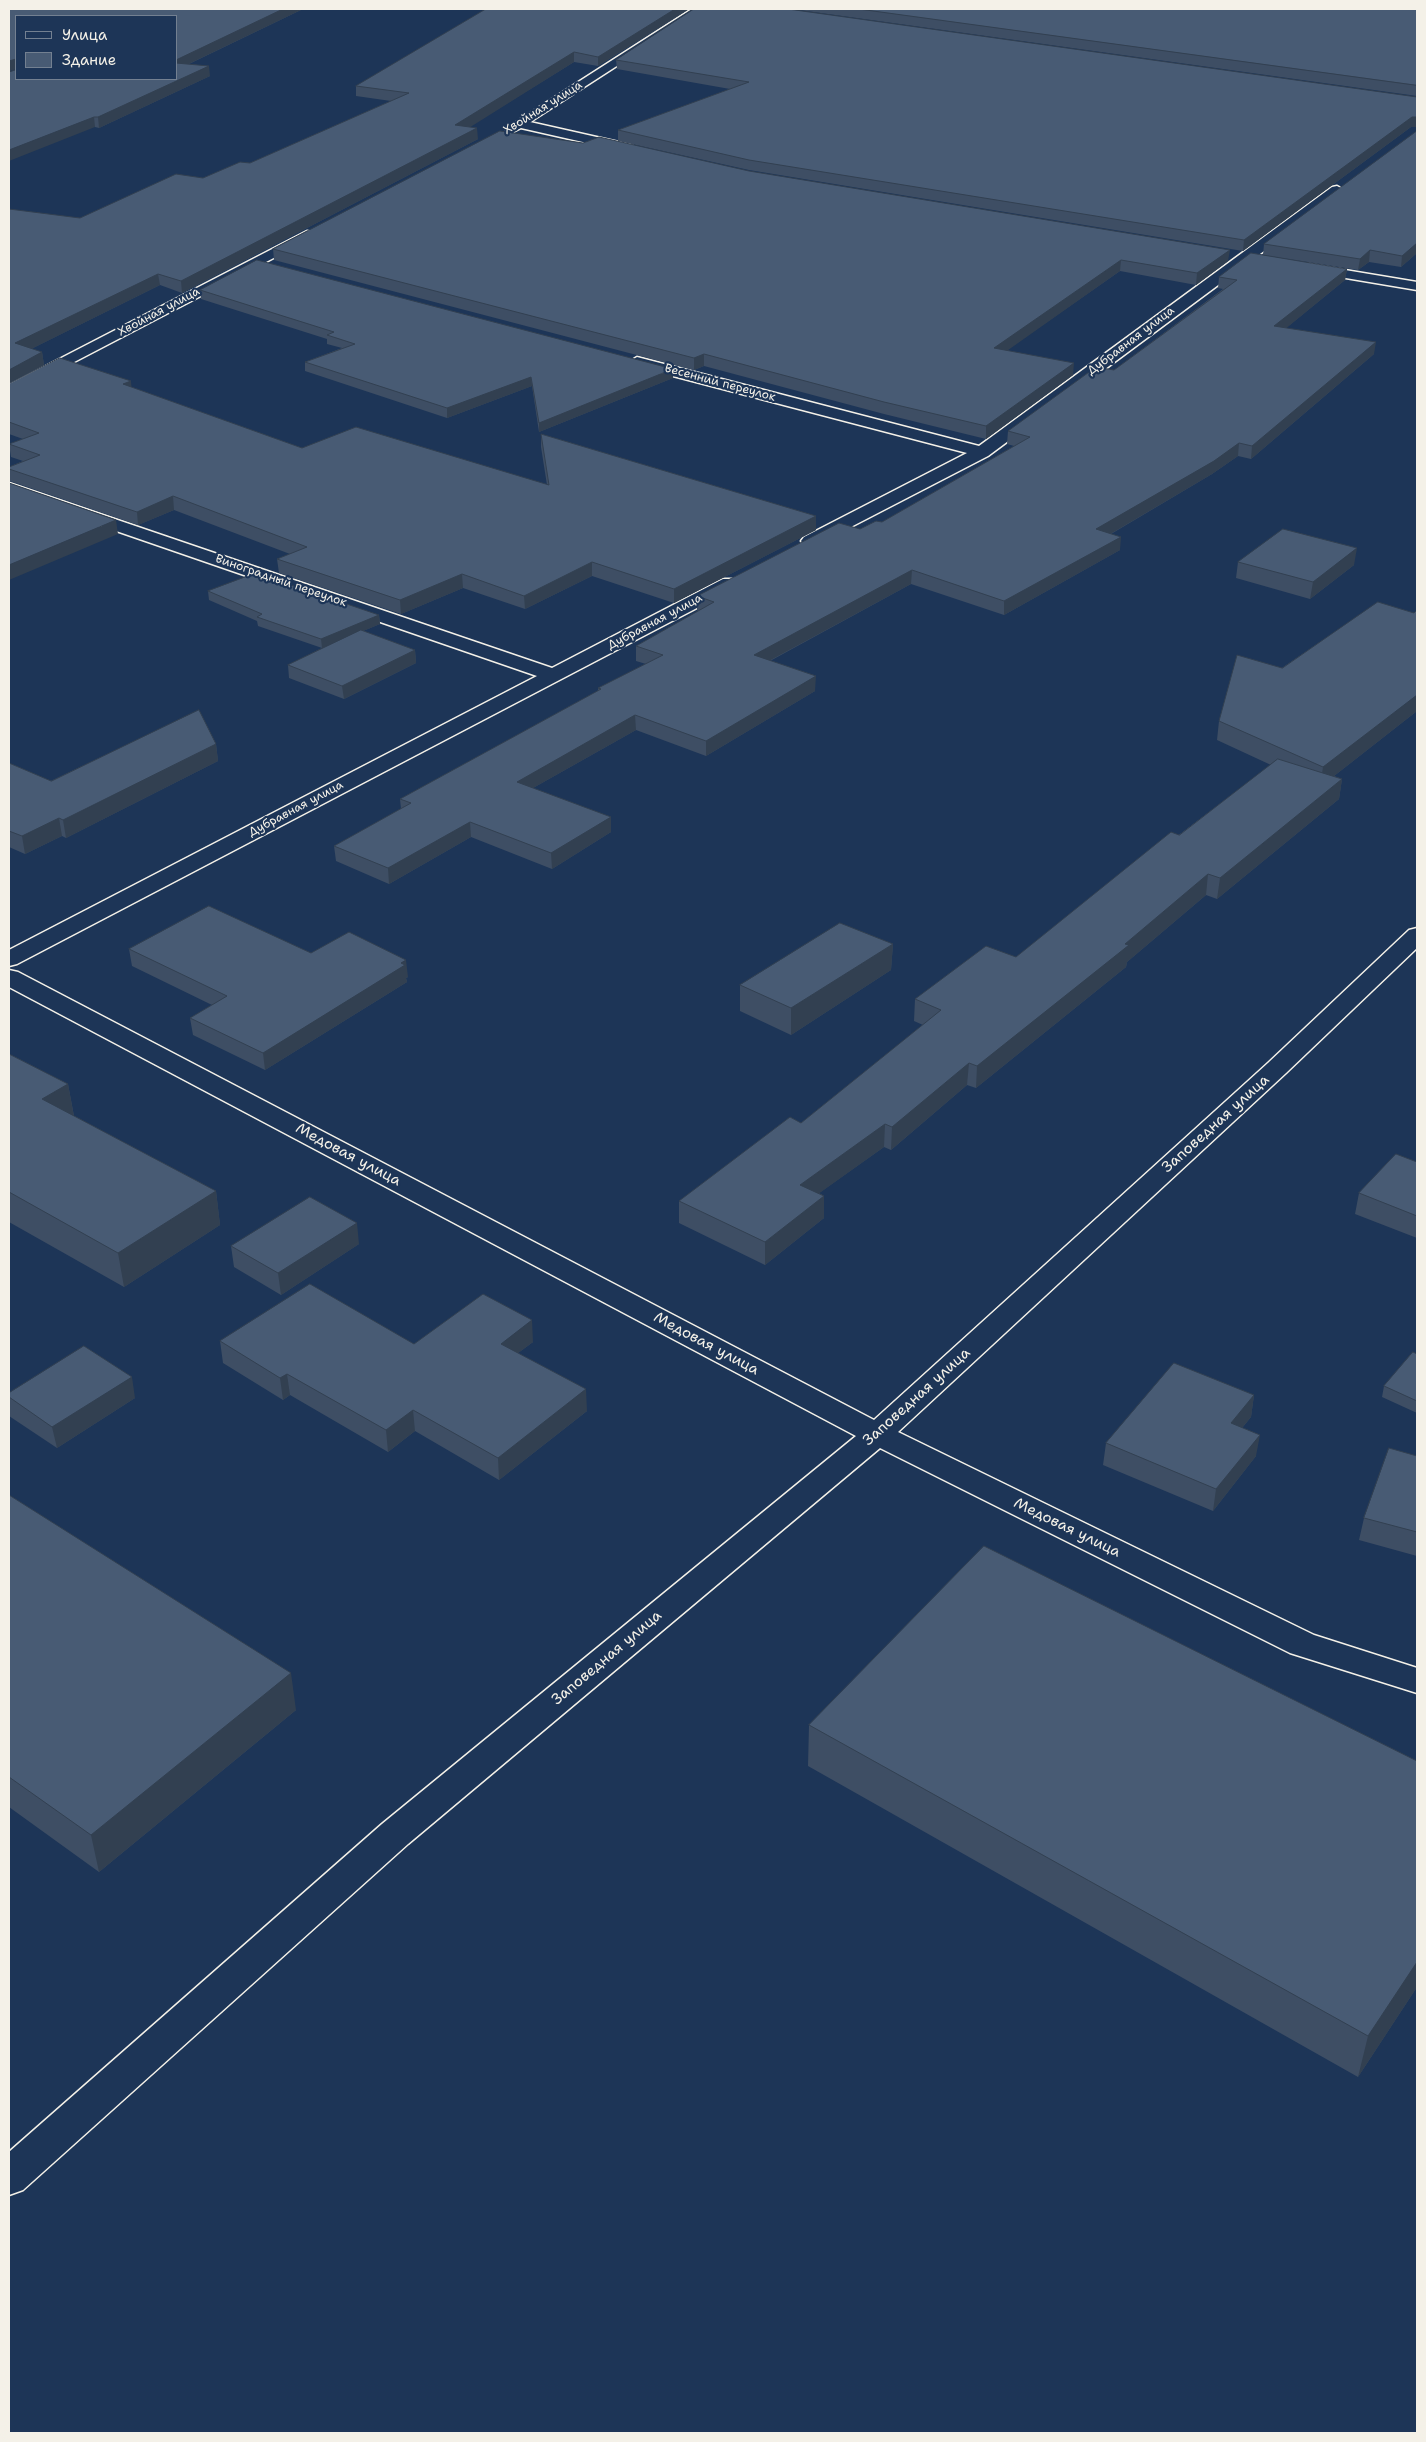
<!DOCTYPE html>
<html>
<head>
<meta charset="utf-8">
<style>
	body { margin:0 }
	#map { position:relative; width:1426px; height:2442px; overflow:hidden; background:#1d3557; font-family:"Shantell Sans",sans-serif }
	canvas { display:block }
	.frame { position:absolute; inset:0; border:10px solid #f4f1e8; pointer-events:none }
	.legend { position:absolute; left:15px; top:15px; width:162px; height:65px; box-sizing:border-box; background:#1d3557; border:1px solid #738091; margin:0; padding:6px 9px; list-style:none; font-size:15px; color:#f4f1e8 }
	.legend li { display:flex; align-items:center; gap:10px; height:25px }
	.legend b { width:25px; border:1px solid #738091 }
</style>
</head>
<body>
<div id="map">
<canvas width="1426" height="2442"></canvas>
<div class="frame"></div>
<ul class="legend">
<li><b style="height:6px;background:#1d3557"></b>Улица</li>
<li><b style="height:14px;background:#485b74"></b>Здание</li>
</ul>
</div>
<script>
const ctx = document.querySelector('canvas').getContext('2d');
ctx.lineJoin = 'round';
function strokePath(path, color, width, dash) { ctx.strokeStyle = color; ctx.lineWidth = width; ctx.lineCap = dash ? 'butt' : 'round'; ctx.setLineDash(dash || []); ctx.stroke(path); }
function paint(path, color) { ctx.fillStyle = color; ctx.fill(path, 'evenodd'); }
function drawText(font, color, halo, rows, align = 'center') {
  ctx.font = font + ' "Shantell Sans",sans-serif'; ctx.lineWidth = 4.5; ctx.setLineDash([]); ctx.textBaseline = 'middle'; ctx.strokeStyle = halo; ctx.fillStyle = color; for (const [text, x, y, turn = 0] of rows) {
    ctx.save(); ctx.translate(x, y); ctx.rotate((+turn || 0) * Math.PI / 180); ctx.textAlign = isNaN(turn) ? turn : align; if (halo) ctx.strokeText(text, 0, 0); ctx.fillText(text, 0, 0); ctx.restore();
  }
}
const minor = new Path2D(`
	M692 9H705L530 122 632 145 634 148 632 151 627 152 521 128 511 133 505 129Z
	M1337 186 1344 190 1342 193 988 456 816 545H804L801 541 804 537 967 453 631 365 629 362 637 357 979 446 1332 187Z
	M307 231 312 232 314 235 312 238 9 396V385Z
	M1309 264 1417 282V290L1304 271 1302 268Z
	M9 483 552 668 723 579H737L739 583 737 587 17 964 9 966V950L537 676 9 494Z
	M1417 928V948L1286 1073 898 1432 1314 1635 1417 1668V1693L1290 1653 880 1448 408 1844 23 2190 9 2195V2152L382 1824 856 1436 9 987V970L18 972 874 1420 1268 1063 1409 930Z`);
const wall = new Path2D(`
	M9 9H303L189 64 210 76 99 128 95 127 15 69 9 71Z
	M486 9H689L598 66 574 62 469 127 478 139 182 293 160 285 31 349 42 352 44 365 9 383 80 218 250 163 391 101 356 96V86Z
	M792 9H1417V96Z
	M616 60 1417 97V127H1411L1243 251 749 170 618 141V130L730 89 617 69Z
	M749 171 1228 261 1196 285 1120 271 1007 350 1073 375 986 439 884 414 704 366 694 370 274 260 273 249Z
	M1264 244 1417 253 1401 267 1369 262 1358 270 1263 255Z
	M1347 269 1345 280 1286 328 1374 354 1251 459 1238 456 1212 474 1111 534 1120 550 1004 615 911 584 770 661 815 691 706 756 636 730 533 788 611 832 552 869 471 837 389 884 336 861 334 846 401 809 400 799 598 691V688L646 664 636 661V646L698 611 697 610V596L860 529 882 522 1014 446 1007 444 1008 431 1114 370 1223 289 1218 288 1219 277Z
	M200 290 673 378 539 432 532 386 447 418 305 371V362L342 348 327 344V339L201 299Z
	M131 381V387L302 448 547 485 541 447V434L816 516V530L674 603 592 576 525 609 463 588 401 614 279 573 277 559 290 554 174 510 138 525 10 481 9 482V467L23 461 11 457 9 444 23 439 9 434V384Z
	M1238 562 1354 565 1310 599 1236 578Z
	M208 591 379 615 380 624 363 631 415 650 416 663 344 699 289 678 288 665 322 648 258 626 257 621 209 600Z
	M1417 711 1334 776 1342 779 1339 799 1217 899 1206 895 1127 962 1126 967 976 1088 967 1085 891 1150 884 1147 819 1193 824 1196V1218L765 1265 679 1223V1201L801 1123 923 1025 914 1021 915 999 1016 957 1179 835 1271 765 1217 740 1219 721Z
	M216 744 218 761 66 838 62 836 25 854 9 847V763L51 781Z
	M893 944 891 970 791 1035 740 1011V985Z
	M129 949 311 953 408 977 406 978 407 982 265 1070 193 1035 190 1018 212 1005 132 966Z
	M9 1054 68 1084 74 1116 216 1191 220 1225 124 1287 9 1222Z
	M1417 1162V1238L1355 1214 1359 1193Z
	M359 1244 281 1295 234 1267 231 1246Z
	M220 1341 414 1344 533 1342 518 1353 587 1411 499 1480 415 1431 388 1452 290 1395 283 1400 223 1363Z
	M1417 1354V1413L1382 1397 1384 1386Z
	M9 1393 135 1398 57 1448 9 1416Z
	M1254 1395 1251 1417 1242 1428 1256 1456 1213 1511 1103 1465 1106 1443Z
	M1417 1456V1556L1359 1540 1364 1518Z
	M9 1495 296 1710 99 1872 9 1807Z
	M809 1725 1417 1761V1987L1358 2077 808 1766Z`);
const shadedWall = new Path2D(`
	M283 9H303L176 70V60Z
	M675 9H689L598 66V57Z
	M574 52V62L456 136 455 125Z
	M16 59V69L9 71V61Z
	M209 66 210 76 99 128 98 117Z
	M94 117 95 127 9 161V150Z
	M1412 117H1417V127H1411L1243 251 1244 240Z
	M477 128 478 139 182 293 181 281Z
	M1417 243V253L1401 267 1402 256Z
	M1230 250 1228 261 1196 285 1197 273Z
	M1370 250 1369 262 1358 270 1360 259Z
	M1121 260 1120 271 994 360V348Z
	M1347 269 1345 280 1273 339 1274 326Z
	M158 274 160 285 17 356 15 343Z
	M1376 342 1374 354 1251 459 1252 446Z
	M42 352 44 365 9 383V370Z
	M704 354V366L694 370V358Z
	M1074 363 1073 375 986 439V426Z
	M673 369V378L539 432V423Z
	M531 377 532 386 447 418V408Z
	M131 381 132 394 123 384Z
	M1239 443 1238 456 1212 474 1095 543 1096 529Z
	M173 496 174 510 138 525 137 512Z
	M816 516V530L674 603V589Z
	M116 520 118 534 9 580V565Z
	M1121 537 1120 550 1004 615V601Z
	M1357 548 1354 565 1310 599 1313 582Z
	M592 562V576L525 609 524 596Z
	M912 570 911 584 754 669V655Z
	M462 574 463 588 401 614 400 600Z
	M379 615 380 624 322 648 321 639Z
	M415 650 416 663 344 699 342 686Z
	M816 676 815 691 706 756V741Z
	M1417 695V711L1320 787 1323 767Z
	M635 715 636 730 517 797V782Z
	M216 744 218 761 66 838 63 820Z
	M1342 779 1339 799 1217 899 1220 878Z
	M611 817V832L552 869 551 853Z
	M59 818 62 836 25 854 22 836Z
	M470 822 471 837 389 884 388 868Z
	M1208 874 1206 895 1127 962 1126 967 976 1088 977 1066 1125 944Z
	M893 944 891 970 791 1035V1008Z
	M406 960 408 977 406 978 407 982 265 1070 263 1053Z
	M969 1063 967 1085 891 1150 892 1127Z
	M68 1084 74 1117 42 1099Z
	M885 1124 884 1147 800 1207V1185Z
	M216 1191 220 1225 124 1287 118 1253Z
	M824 1196V1218L765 1265V1242Z
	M357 1223 359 1244 281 1295 278 1273Z
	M532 1320 533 1342 502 1365 501 1344Z
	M287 1374 290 1395 283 1400 280 1378Z
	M132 1377 135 1398 57 1448 52 1427Z
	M586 1389 587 1411 499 1480 498 1458Z
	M1254 1395 1251 1417 1228 1445 1231 1423Z
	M413 1410 415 1431 388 1452 386 1430Z
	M1260 1435 1256 1456 1213 1511 1216 1489Z
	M291 1673 296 1710 99 1872 91 1835Z
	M1417 1962V1987L1358 2077 1368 2036Z`);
const building = new Path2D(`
	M9 9H283L176 60V16H16V79H176V63L209 66 98 117H94L9 150V72L15 70 16 59 9 61Z
	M486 9H675L598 57 574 52 455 125 477 128 181 281 158 274 15 343 42 352 9 370V209L80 218 176 174 203 178 240 162 250 163 409 93 356 86Z
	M694 9H788L1417 97V117H1412L1244 240 749 160 618 130 749 82 616 60Z
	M859 9H1417V85Z
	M500 131 583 143 599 137 749 171 1230 250 1197 273 1121 260 994 348 1074 363 986 426 884 402 704 354 694 358 273 249Z
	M1417 131V243L1402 256 1370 250 1360 259 1264 244Z
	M1251 253 1347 269 1274 326 1376 342 1252 446 1239 443 1214 461 1096 529 1121 537 1004 601 912 570 754 655 816 676 706 741 635 715 517 782 611 817 551 853 470 822 388 868 334 846 411 803 400 799 601 689 598 688 663 655 636 646 714 602 697 596 839 523 860 529 876 521 882 522 1030 437 1008 431 1096 367 1114 370 1237 280 1219 277Z
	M257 260 673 369 539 423 531 377 447 408 305 362 355 344 327 335 334 332 200 290Z
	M60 358 131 381 123 384 302 448 356 427 549 485 541 434 816 516 674 589 592 562 524 596 462 574 400 600 277 559 307 547 173 496 137 512 9 469V467L40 455 9 444 39 433 9 422V384Z
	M9 483 116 520 9 565Z
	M1283 529 1357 548 1313 582 1238 562Z
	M256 573 379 615 321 639 257 617 262 614 208 591Z
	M1378 602 1414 613 1417 610V695L1323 767 1219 721 1237 655 1282 668Z
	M361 630 415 650 342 686 288 665Z
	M199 710 216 744 63 820 59 818 22 836 9 831V763L51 781Z
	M1278 759 1342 779 1220 878 1208 874 1125 944 1129 945 977 1066 969 1063 892 1127 885 1124 800 1185 824 1196 765 1242 679 1201 790 1117 801 1123 941 1010 915 999 986 946 1016 957 1171 832 1179 835Z
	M209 906 311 953 349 932 406 960 401 963 405 965 263 1053 190 1018 227 996 129 949Z
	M840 923 893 944 791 1008 740 985Z
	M9 1054 68 1084 42 1099 216 1191 118 1253 9 1192Z
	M1396 1154 1417 1162V1216L1359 1193Z
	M310 1197 357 1223 278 1273 231 1246Z
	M310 1284 414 1344 483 1294 532 1320 501 1344 586 1389 498 1458 413 1410 386 1430 287 1374 280 1378 220 1341Z
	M84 1346 132 1377 52 1427 9 1397V1393Z
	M1413 1352 1417 1354V1401L1384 1386Z
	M1174 1363 1254 1395 1231 1423 1260 1435 1216 1489 1106 1443Z
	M1389 1448 1417 1456V1532L1364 1518Z
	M9 1495 291 1673 91 1835 9 1777Z
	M984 1546 1417 1761V1962L1368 2036 809 1725Z`);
const farStreetnames = [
	["Хвойная улица",543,108,-32],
	["Хвойная улица",159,312,-28],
	["Дубравная улица",1131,341,-37],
	["Весенний переулок",720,383,15],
	["Виноградный переулок",281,581,19],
	["Дубравная улица",655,622,-28],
	["Дубравная улица",296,809,-28]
];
const streetNames = [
	["Заповедная улица",1216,1124,-42],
	["Медовая улица",348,1155,28],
	["Медовая улица",706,1344,28],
	["Заповедная улица",917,1397,-42],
	["Медовая улица",1067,1528,26],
	["Заповедная улица",607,1658,-40]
];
strokePath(minor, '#f4f1e8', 3);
paint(minor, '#1d3557');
paint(wall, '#3e4e64');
paint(shadedWall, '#324051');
paint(building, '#485b74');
strokePath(building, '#324051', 1);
drawText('12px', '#f4f1e8', '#1d3557', farStreetnames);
drawText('15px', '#f4f1e8', '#1d3557', streetNames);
</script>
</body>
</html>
